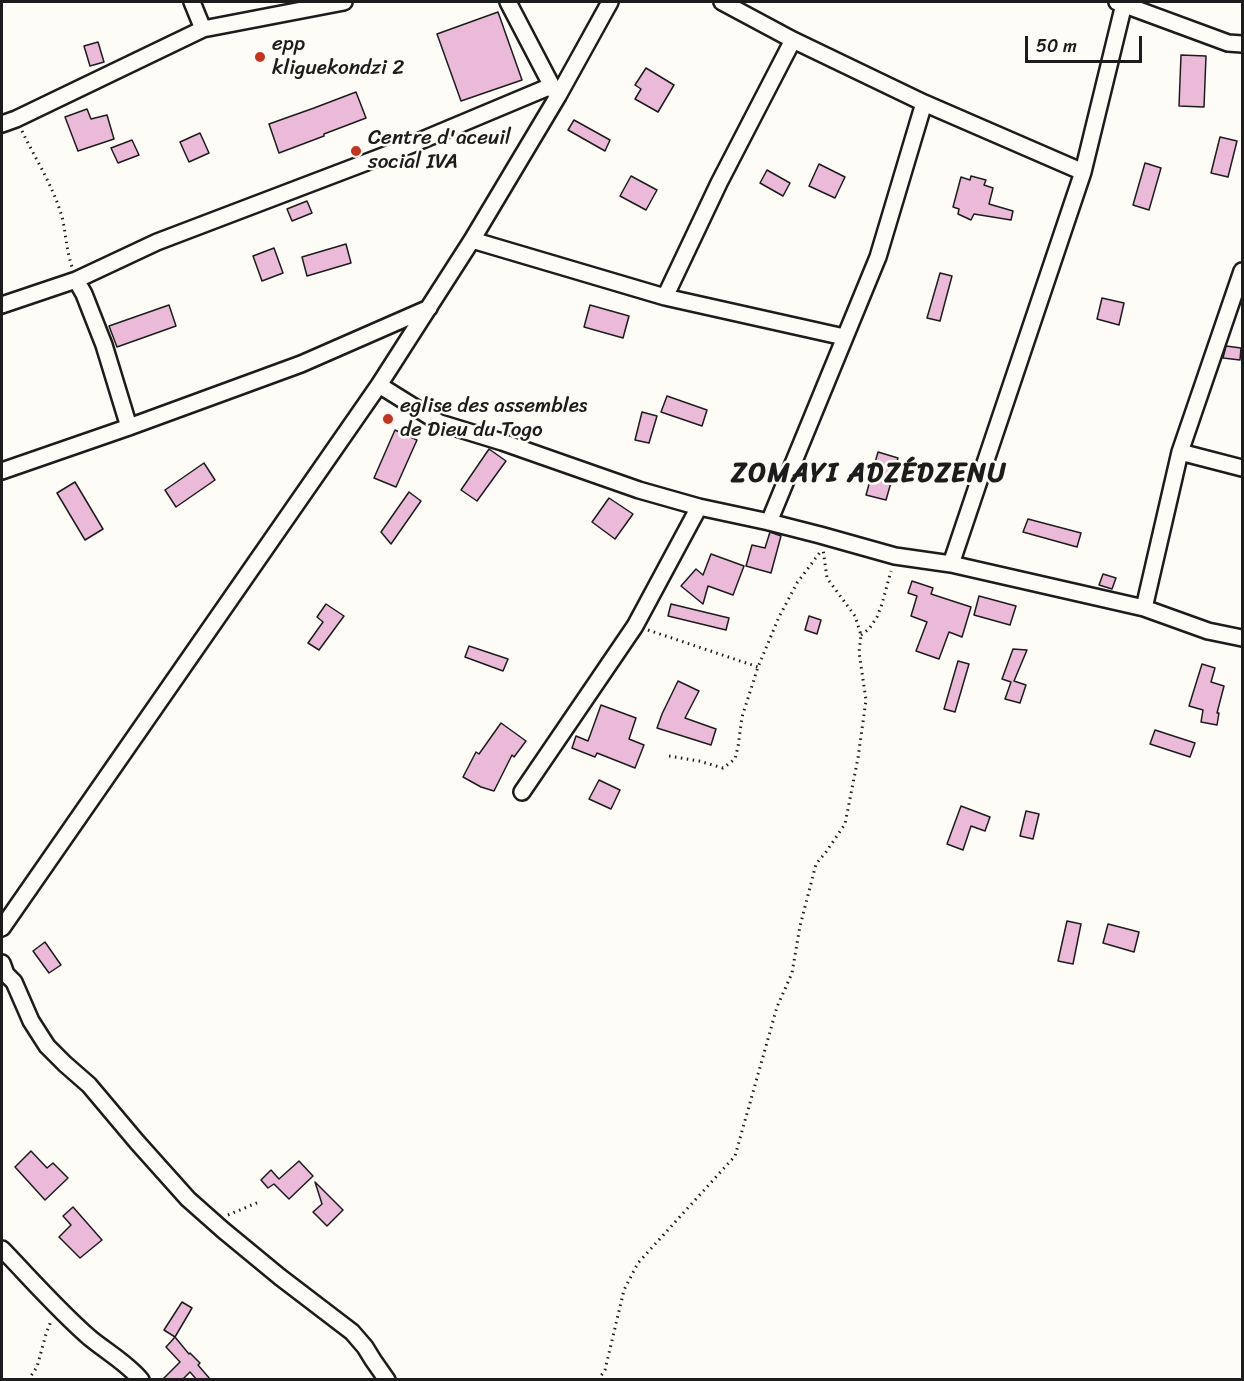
<!DOCTYPE html>
<html>
<head>
<meta charset="utf-8">
<style>
	body { margin:0 }
	#map { position:relative; width:1244px; height:1381px; overflow:hidden; background:#fdfcf7; font-family:Sriracha,sans-serif }
	canvas { display:block }
	.frame { position:absolute; inset:0; border:3px solid #1c1c1c; pointer-events:none }
	.scale { position:absolute; left:1025px; top:36px; width:117px; height:27px; box-sizing:border-box; border:3px solid #1c1c1c; border-top:0; padding-left:8px; font-size:18px; line-height:21px; white-space:nowrap; color:#1c1c1c; -webkit-text-stroke:4px #fdfcf7; paint-order:stroke }
</style>
</head>
<body>
<div id="map">
<canvas width="1244" height="1381"></canvas>
<div class="frame"></div>
<div class="scale">50 m</div>
</div>
<script>
const ctx = document.querySelector('canvas').getContext('2d');
ctx.lineJoin = 'round';
function paint(path, color) { ctx.fillStyle = color; ctx.fill(path, 'evenodd'); }
function strokePath(path, color, width, dash) { ctx.strokeStyle = color; ctx.lineWidth = width; ctx.lineCap = dash ? 'butt' : 'round'; ctx.setLineDash(dash || []); ctx.stroke(path); }
function drawText(font, color, halo, rows, align = 'center') {
  ctx.font = font + ' Sriracha,sans-serif'; ctx.lineWidth = 5; ctx.setLineDash([]); ctx.textBaseline = 'middle'; ctx.strokeStyle = halo; ctx.fillStyle = color; for (const [text, x, y, turn = 0] of rows) {
    ctx.save(); ctx.translate(x, y); ctx.rotate((+turn || 0) * Math.PI / 180); ctx.textAlign = isNaN(turn) ? turn : align; if (halo) ctx.strokeText(text, 0, 0); ctx.fillText(text, 0, 0); ctx.restore();
  }
}
const building = new Path2D(`
	M498 12 522 80 461 101 437 34Z
	M98 42 104 62 90 66 84 46Z
	M1181 55 1206 56 1204 107 1179 106Z
	M646 68 674 85 658 112 635 99 641 89 635 85Z
	M356 92 366 118 324 134V136L279 153 269 124 314 108Z
	M87 109 91 119 107 115 114 139 78 151 65 117Z
	M574 120 610 140 605 151 568 130Z
	M200 133 209 153 189 162 180 142Z
	M1220 137 1237 141 1228 177 1211 173Z
	M132 140 139 155 118 163 111 148Z
	M1145 163 1161 168 1149 210 1133 205Z
	M819 164 845 177 835 198 809 186Z
	M767 170 790 183 783 196 760 183Z
	M631 176 657 190 646 210 620 196Z
	M971 176 986 180 984 185 993 188 989 204 1013 211 1011 220 974 214 971 220 958 214 959 209 953 207 961 177 970 180Z
	M307 201 312 213 292 221 287 209Z
	M346 244 351 263 307 276 302 257Z
	M274 248 283 273 262 281 253 256Z
	M940 273 952 276 940 321 927 318Z
	M1102 298 1124 303 1119 325 1097 319Z
	M169 305 176 326 117 347 109 326Z
	M590 305 629 316 623 338 584 327Z
	M1226 346 1241 348 1240 360 1223 358Z
	M667 396 707 410 702 426 661 412Z
	M642 412 657 416 649 443 635 440Z
	M395 430 417 440 396 487 374 478Z
	M489 449 506 461 477 501 461 490Z
	M878 452 898 458 886 500 866 495Z
	M204 463 215 480 176 507 165 490Z
	M75 482 103 529 85 540 57 493Z
	M409 492 421 501 391 544 381 532Z
	M609 498 633 514 615 539 592 522Z
	M1028 519 1081 533 1077 547 1023 532Z
	M770 532 781 536 771 573 746 566 752 545 765 548Z
	M711 554 744 566 733 595 708 586 703 604 681 586 696 569 703 575Z
	M1103 574 1116 578 1112 589 1099 585Z
	M912 581 933 588 931 594 971 607 962 637 949 632 939 659 916 651 927 622 911 616 917 596 908 593Z
	M979 596 1016 606 1010 625 974 615Z
	M326 604 344 616 319 650 308 643 323 622 317 617Z
	M671 604 729 618 726 630 668 616Z
	M809 616 821 620 817 634 805 630Z
	M469 646 508 659 503 671 465 657Z
	M1013 649 1027 650 1014 681 1026 685 1020 703 1005 699 1011 682 1002 679Z
	M958 661 969 664 955 712 944 709Z
	M1202 664 1215 668 1211 682 1224 686 1217 713H1219L1217 725 1201 722 1203 710 1189 706Z
	M678 681 699 691 685 718 716 729 711 745 657 728 662 714Z
	M601 705 636 718 629 739 644 745 635 768 597 753 595 757 572 748 576 736 588 741Z
	M501 723 526 741 514 757 512 755 494 791 481 787 463 777 476 752 479 754Z
	M1155 730 1195 743 1190 757 1150 744Z
	M599 780 620 790 611 809 589 799Z
	M961 806 990 817 985 831 971 826 963 850 947 844Z
	M1026 811 1039 814 1033 839 1020 836Z
	M1067 921 1081 924 1073 964 1058 961Z
	M1108 924 1139 932 1134 952 1103 943Z
	M45 942 61 965 49 973 33 951Z
	M31 1151 47 1168 53 1163 68 1178 45 1200 15 1167Z
	M299 1161 313 1176 289 1199 274 1184 268 1188 261 1180 271 1170 279 1179Z
	M315 1182 343 1210 327 1226 313 1212 322 1204Z
	M73 1207 102 1240 80 1258 59 1237 71 1225 63 1216Z
	M182 1302 192 1308 175 1337 164 1330Z
	M175 1337 189 1354 190 1353 200 1363 198 1365 210 1379 209 1380H197L190 1372 182 1380H162L180 1362 166 1347Z`);
const path = new Path2D(`
	M22 131C36 160 55 189 63 221 66 237 67 252 72 267
	M648 630 758 667
	M861 635 869 629 877 617 882 604 891 571
	M669 756 699 761 723 768 735 759 738 747 742 717 758 667 779 617 797 583 821 551
	M228 1215 259 1202
	M28 1380 37 1367 46 1334 51 1321
	M598 1380 605 1370 624 1290 638 1263 735 1156 777 1007 792 973 800 926 816 864 826 852 845 824 858 758 866 700 859 652 861 635 855 616 827 578 823 549`);
const minor = new Path2D(`
	M192 2 203 29
	M508 2 556 94
	M722 2 793 40 924 103 1083 172
	M1117 2 1228 43 1242 44
	M2 124 16 119 203 29 344 2
	M472 240 665 297 844 337
	M76 280 84 294 104 345 129 427
	M665 297 719 183 793 40
	M2 305 76 280 157 242 396 151 551 86
	M379 385 440 423 502 442 639 490 699 507 769 522 820 535 895 556 951 564 1144 608 1208 631 1242 638
	M1180 452 1242 468
	M2 471 129 427 301 364 429 308
	M769 522 878 257 924 103
	M951 564 1083 172 1124 4
	M1144 608 1180 452 1242 271
	M522 792 635 626 699 507
	M2 928 379 385 472 240 558 96 610 2
	M2 963 6 974 14 982 31 1021 47 1046 65 1064 89 1085 137 1142 188 1199 223 1230 280 1277 352 1332 365 1347 373 1360 387 1380
	M2 1249C31 1279 59 1311 90 1338 107 1352 127 1363 141 1380`);
const markers = [
	[260,57,6,"#c8321e"],
	[356,151,6,"#c8321e"],
	[388,419,6,"#c8321e"]
];
const poiNames = [
	["epp",272,45],
	["kliguekondzi 2",272,69],
	["Centre d'aceuil",368,139],
	["social IVA",368,163],
	["eglise des assembles",400,407],
	["de Dieu du Togo",400,431]
];
const districtNames = [
	["ZOMAYI ADZÉDZENU",869,474]
];
paint(building, '#ecbad9');
strokePath(building, '#1c1c1c', 1.5);
strokePath(minor, '#1c1c1c', 20);
strokePath(path, '#1c1c1c', 3, [1.5, 4.5]);
strokePath(minor, '#fdfcf7', 15);
for (const [x, y, r, color] of markers) { const dot = new Path2D(); dot.arc(x, y, r, 0, 2 * Math.PI); ctx.fillStyle = color; ctx.fill(dot); strokePath(dot, '#fdfcf7', 2); }
drawText('21px', '#1c1c1c', '#fdfcf7', poiNames, 'left');
ctx.letterSpacing = '1.5px';
drawText('bold 27px', '#1c1c1c', '#fdfcf7', districtNames);
ctx.letterSpacing = '0px';
</script>
</body>
</html>
